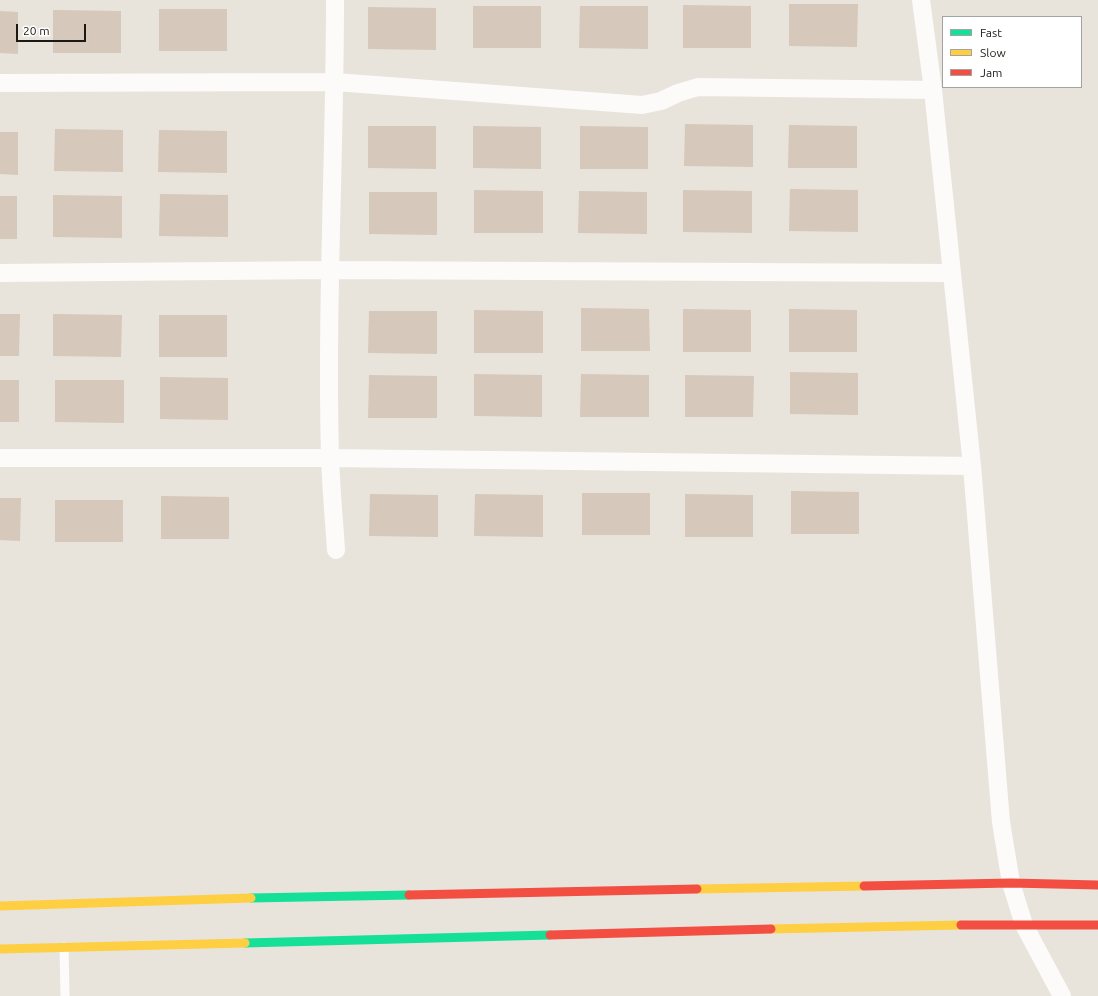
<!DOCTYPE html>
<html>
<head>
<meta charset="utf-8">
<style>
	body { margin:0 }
	#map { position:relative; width:1098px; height:996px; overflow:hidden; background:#e8e4db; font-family:Ubuntu,sans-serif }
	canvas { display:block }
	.legend { position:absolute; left:942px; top:16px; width:140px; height:72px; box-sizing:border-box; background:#fff; border:1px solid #a4a3a1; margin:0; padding:5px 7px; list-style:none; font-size:12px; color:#1c1914 }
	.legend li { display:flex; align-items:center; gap:8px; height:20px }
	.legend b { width:20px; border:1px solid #a4a3a1 }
	.scale { position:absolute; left:16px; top:24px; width:70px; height:18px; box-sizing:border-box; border:2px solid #1c1914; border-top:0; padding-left:5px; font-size:12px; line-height:14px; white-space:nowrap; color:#1c1914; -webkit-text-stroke:3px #fff; paint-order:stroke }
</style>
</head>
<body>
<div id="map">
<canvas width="1098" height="996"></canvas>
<ul class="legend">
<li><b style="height:5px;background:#16e098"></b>Fast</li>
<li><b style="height:5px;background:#ffcf43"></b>Slow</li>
<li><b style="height:5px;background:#f24e42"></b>Jam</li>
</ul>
<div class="scale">20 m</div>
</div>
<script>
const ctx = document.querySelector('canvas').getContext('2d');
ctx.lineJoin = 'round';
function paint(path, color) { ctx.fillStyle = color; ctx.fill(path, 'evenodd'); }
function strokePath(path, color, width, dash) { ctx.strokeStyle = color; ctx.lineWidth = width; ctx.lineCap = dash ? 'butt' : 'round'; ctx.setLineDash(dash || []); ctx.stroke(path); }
const building = new Path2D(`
	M789 4H858L857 47 789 46Z
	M683 5 751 6V48H683Z
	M473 6H541V48H473Z
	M580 6H648V49L579 48Z
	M368 7 436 8V50L368 49Z
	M159 9H227V51H159Z
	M53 10 121 11V53H53Z
	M0 11 18 12V54L0 53Z
	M685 124 753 125V167L684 166Z
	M789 125 857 126V168H788Z
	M368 126H436V169L368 168Z
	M473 126 541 127V169L473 168Z
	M580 126 648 127V169H580Z
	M55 129 123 130V172L54 171Z
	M159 130 227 131V173L158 172Z
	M0 132H18V175L0 174Z
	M790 189 858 190V232L789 231Z
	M474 190 543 191V233H474Z
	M683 190 752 191V233L683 232Z
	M579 191 647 192V234L578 233Z
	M369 192H437V235L369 234Z
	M160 194 228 195V237L159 236Z
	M53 195 122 196V238L53 237Z
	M0 196H17V239H0Z
	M581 308 649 309 650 351H581Z
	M683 309 751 310V352H683Z
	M789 309 857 310V352H789Z
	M474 310 543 311V353H474Z
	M369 311H437V354L368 353Z
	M0 314H20L19 356H0Z
	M53 314 122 315 121 357 53 356Z
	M159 315H227V357H159Z
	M790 372 858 373V415L790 414Z
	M474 374 542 375V417L474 416Z
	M581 374 649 375V417H580Z
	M369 375 437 376V418H368Z
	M685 375 754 376 753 417H685Z
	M160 377 228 378V420L160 419Z
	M0 380H19V422H0Z
	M55 380H124V423L55 422Z
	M791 491 859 492V534H791Z
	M582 493H650V535H582Z
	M370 494 438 495V537L369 536Z
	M475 494 543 495V537L474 536Z
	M685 494 753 495V537H685Z
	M161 496 229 497V539H161Z
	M0 498H21L20 541 0 540Z
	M55 500H123V542H55Z`);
const lane = new Path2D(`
	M64 947 65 996`);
const street = new Path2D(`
	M335 0C335 152 326 305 330 457 331 488 334 519 336 550
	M921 0 933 90 972 466 1001 822 1011 883 1024 925 1062 996
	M0 83 335 82 642 105 661 101 678 93 698 87 933 90
	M0 273 330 270 951 273
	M0 458H330L972 466`);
const fast = new Path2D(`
	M251 898 409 895
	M245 943 550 935`);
const slow = new Path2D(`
	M697 889 864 886
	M0 906 251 898
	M771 929 961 925
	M0 949 245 943`);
const jam = new Path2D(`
	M864 886 1011 883 1098 885
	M409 895 697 889
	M961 925H1098
	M550 935 771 929`);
paint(building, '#d6c8bb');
strokePath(lane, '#fcfbfa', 9);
strokePath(street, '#fcfbfa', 18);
strokePath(fast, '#16e098', 9);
strokePath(slow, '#ffcf43', 9);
strokePath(jam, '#f24e42', 9);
</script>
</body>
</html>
